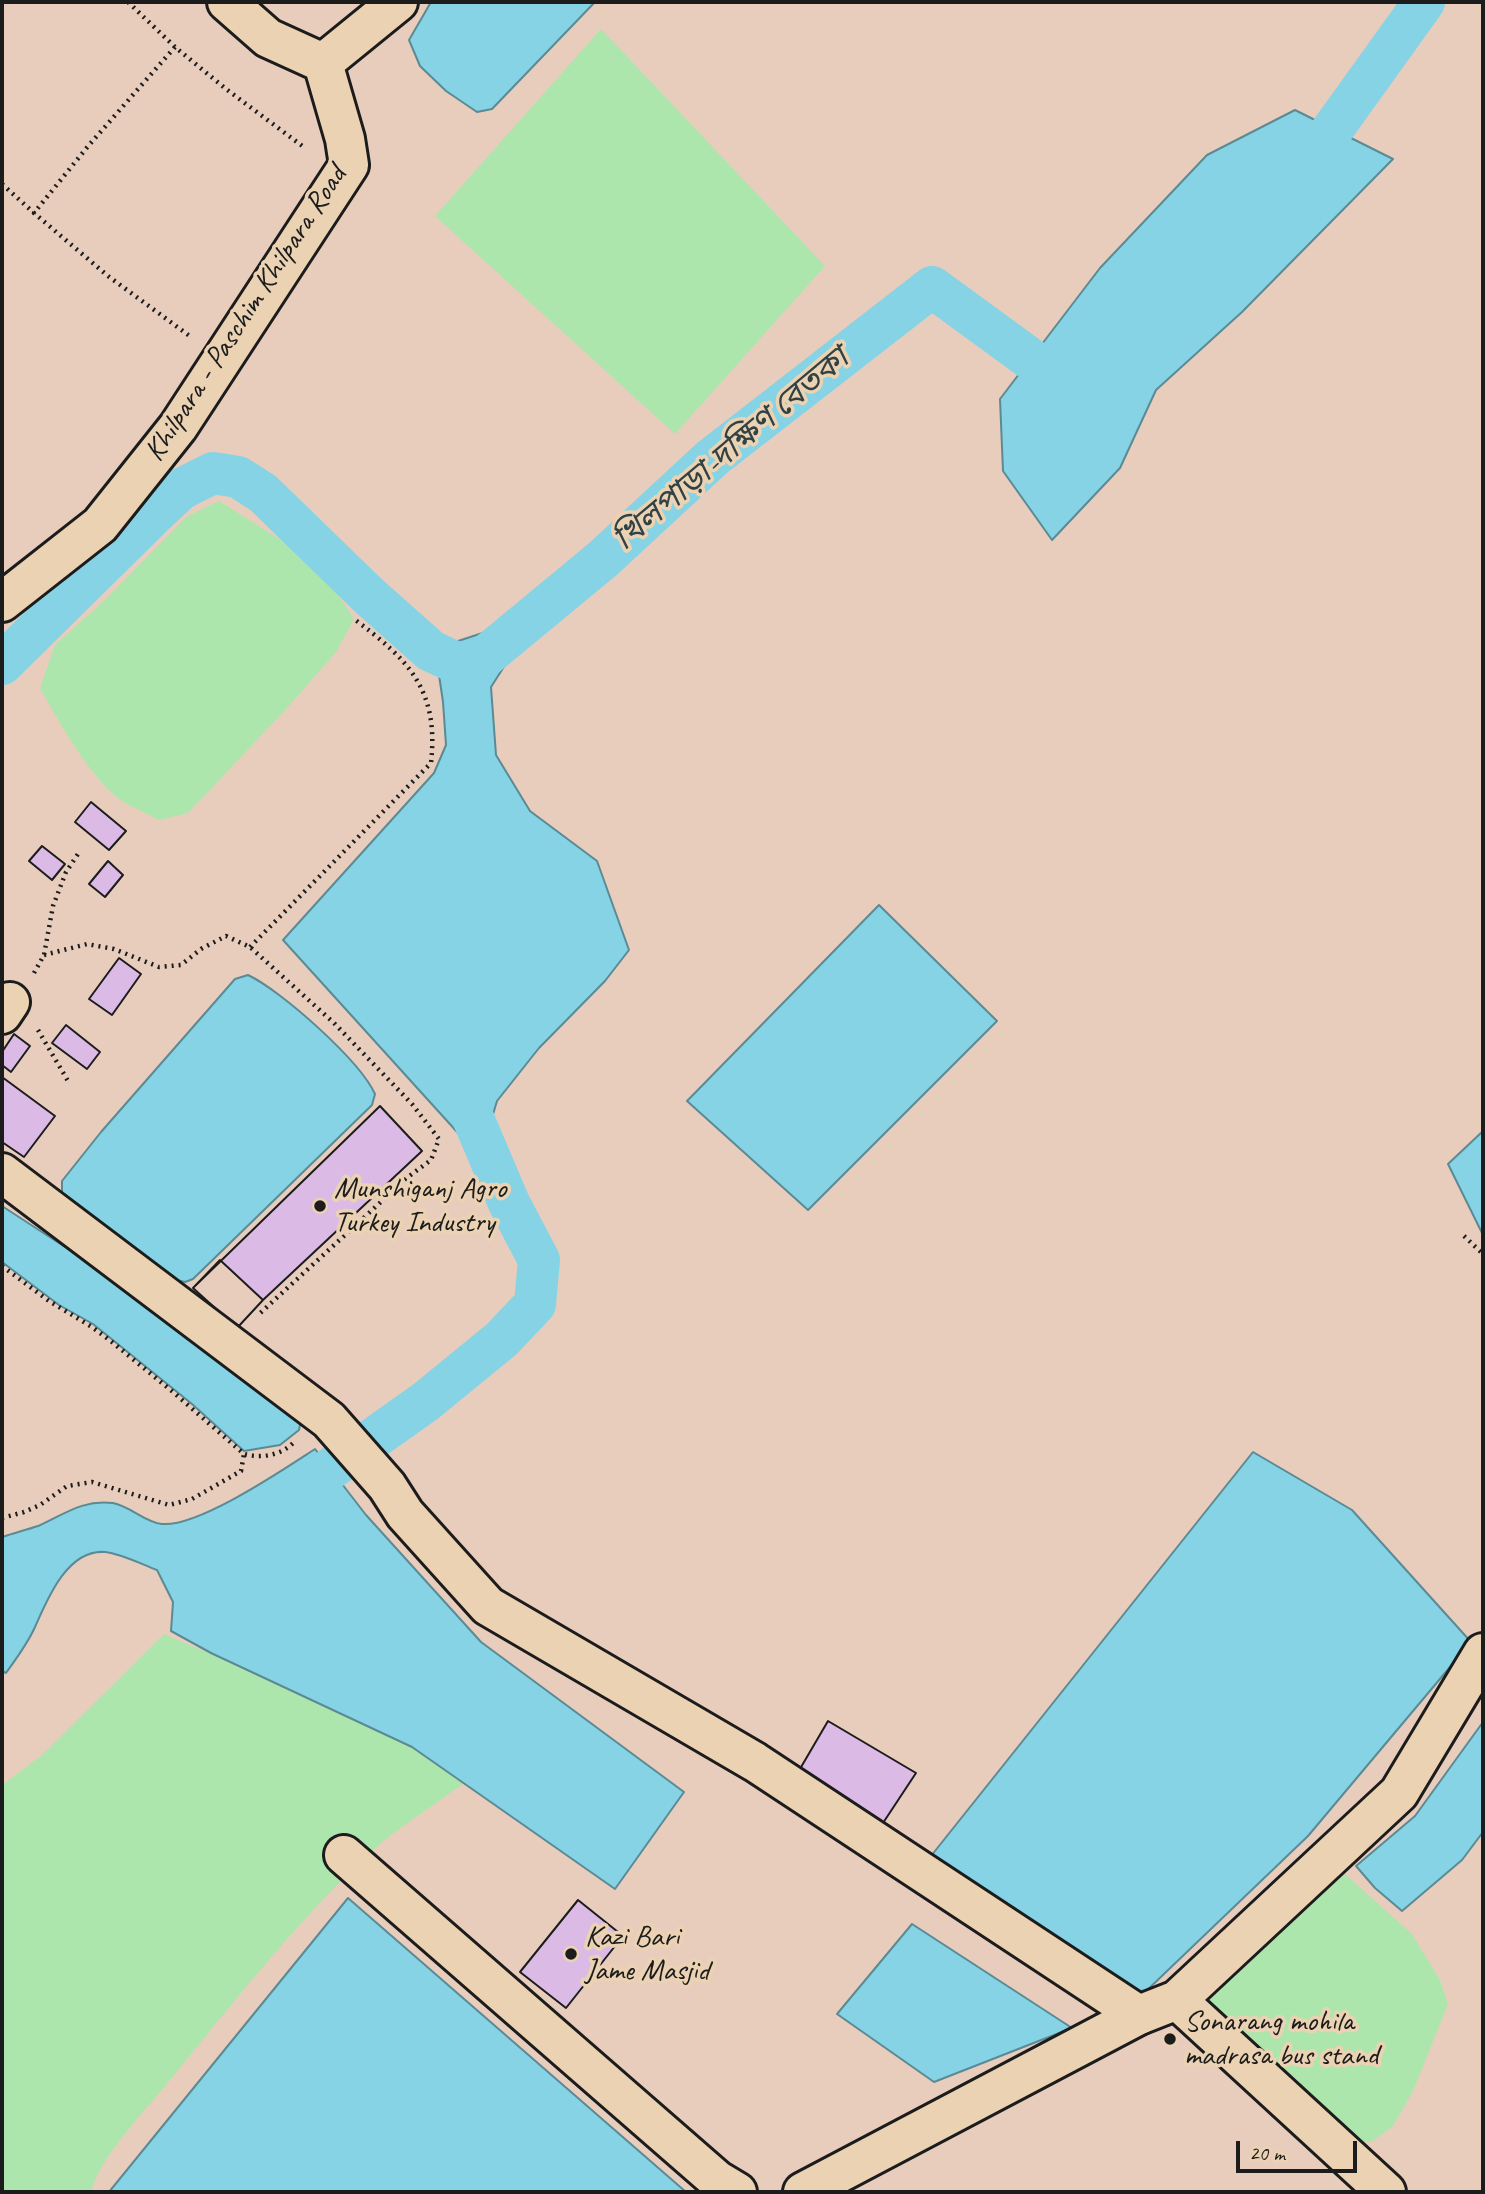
<!DOCTYPE html>
<html>
<head>
<meta charset="utf-8">
<style>
	body { margin:0 }
	#map { position:relative; width:1485px; height:2194px; overflow:hidden; background:#e8cdbd; font-family:Caveat,sans-serif }
	canvas { display:block }
	.frame { position:absolute; inset:0; border:4px solid #1c1c1c; pointer-events:none }
	.scale { position:absolute; left:1236px; top:2141px; width:121px; height:32px; box-sizing:border-box; border:4px solid #1c1c1c; border-top:0; padding-left:9px; font-size:21px; line-height:24px; white-space:nowrap; color:#1c1c1c; -webkit-text-stroke:5px #ebd2b3; paint-order:stroke }
</style>
</head>
<body>
<div id="map">
<canvas width="1485" height="2194"></canvas>
<div class="frame"></div>
<div class="scale">20 m</div>
</div>
<script>
const ctx = document.querySelector('canvas').getContext('2d');
ctx.lineJoin = 'round';
function paint(path, color) { ctx.fillStyle = color; ctx.fill(path, 'evenodd'); }
function strokePath(path, color, width, dash) { ctx.strokeStyle = color; ctx.lineWidth = width; ctx.lineCap = dash ? 'butt' : 'round'; ctx.setLineDash(dash || []); ctx.stroke(path); }
function drawText(font, color, halo, rows, align = 'center') {
  ctx.font = font + ' Caveat,"Noto Sans Bengali",sans-serif'; ctx.lineWidth = 7; ctx.setLineDash([]); ctx.textBaseline = 'middle'; ctx.strokeStyle = halo; ctx.fillStyle = color; for (const [text, x, y, turn = 0] of rows) {
    ctx.save(); ctx.translate(x, y); ctx.rotate((+turn || 0) * Math.PI / 180); ctx.textAlign = isNaN(turn) ? turn : align; if (halo) ctx.strokeText(text, 0, 0); ctx.fillText(text, 0, 0); ctx.restore();
  }
}
const green = new Path2D(`
	M601 29 825 266 675 434 435 216Z
	M219 501 281 540 334 589 354 619 336 652 288 707 188 813 159 820C148 814 136 809 125 803 92 782 59 722 40 688L55 645 107 598 186 517Z
	M164 1634 241 1667 412 1747 464 1783C433 1806 398 1827 370 1853 296 1922 234 2002 170 2080 145 2111 101 2155 91 2192H2V1785L42 1755Z
	M1345 1874 1412 1934 1440 1980 1448 2004 1413 2091 1393 2126 1373 2141 1354 2144 1197 2005Z`);
const water = new Path2D(`
	M431 2H595L492 109 477 112 446 91 420 66 409 40Z
	M1295 110 1393 159 1242 312 1156 390 1120 468 1052 540 1003 471 1000 399 1100 268 1207 155Z
	M513 623 521 640 491 687 496 755 530 811 597 861 629 950 605 981 539 1048 497 1101 491 1121 502 1168 486 1174 458 1133 283 940 434 773 446 745 443 702 439 675 424 657 432 642H455Z
	M879 905 997 1021 808 1210 687 1101Z
	M248 975C282 991 360 1061 375 1094L372 1105 193 1279 185 1282 176 1280 70 1209 62 1197V1181L101 1132 235 979Z
	M1483 1131V1235L1448 1164Z
	M2 1206 128 1288 301 1420 299 1430 280 1445 244 1451 192 1404 93 1324 59 1305 2 1262Z
	M315 1449 366 1515 481 1642 684 1792 615 1889 412 1747 211 1653 171 1631 173 1602 157 1570C141 1564 122 1554 105 1552 67 1549 47 1600 35 1627 28 1643 16 1659 6 1673L2 1671V1537C14 1533 26 1530 38 1526 63 1515 83 1499 113 1503 130 1506 146 1523 162 1524 199 1527 284 1469 315 1449Z
	M1253 1452 1352 1510 1471 1642 1308 1836 1141 1996 931 1856Z
	M1483 1722V1832L1462 1860 1402 1911 1375 1888 1356 1866 1415 1816Z
	M348 1898 686 2192H109Z
	M912 1924 1072 2028 934 2082 837 2014Z`);
const canal = new Path2D(`
	M1295 171 1317 151 1424 2
	M2 664 151 517 181 489 213 473 238 477 263 493 369 596 431 651 470 669 603 559 712 458 932 287 1073 390 1077 386
	M285 1501 425 1402 502 1339 535 1304 539 1260 509 1203 473 1118`);
const building = new Path2D(`
	M91 802 126 831 109 850 75 822Z
	M42 846 65 864 52 880 29 861Z
	M108 861 123 875 105 897 89 884Z
	M119 958 141 974 112 1015 89 999Z
	M66 1025 100 1052 87 1069 52 1043Z
	M14 1034 30 1046 11 1072 2 1065V1052Z
	M2 1077 55 1116 24 1157 2 1142Z
	M380 1106 422 1151 263 1300 237 1328 193 1288Z
	M220 1260 263 1300 237 1328 193 1288Z
	M828 1721 916 1773 881 1826 797 1774Z
	M578 1900 623 1936 566 2008 520 1972Z`);
const path = new Path2D(`
	M128 2 175 47 226 89 305 148
	M175 47 89 145 34 213 108 276 191 337
	M2 184 34 213
	M250 947 431 763C439 690 409 660 354 619
	M44 955 87 944 114 949 159 967 181 965 201 949 226 936 250 947 334 1023 412 1104 439 1139 431 1160 408 1177 257 1316
	M34 973 44 955 53 906 66 872 80 851
	M38 1030 68 1081
	M1464 1236 1483 1254
	M2 1266 49 1301 92 1327 112 1342 173 1392 244 1454C261 1459 282 1455 294 1442
	M2 1518 24 1512 40 1505 67 1486 92 1482 169 1505 192 1499 241 1471 244 1454`);
const minor = new Path2D(`
	M227 2 268 38 323 63
	M2 602 100 525 178 427 349 165 345 139 323 63 398 2
	M2 1014 10 1002
	M2 1173 329 1420 387 1486 405 1514 488 1606 755 1762 1139 2015
	M344 1855 717 2180 737 2192
	M1177 2000 1386 2192`);
const tertiary = new Path2D(`
	M803 2192 1139 2015 1177 2000 1399 1793 1483 1653`);
const markers = [
	[320,1206,7,"#1c1c1c"],
	[571,1954,7,"#1c1c1c"],
	[1170,2039,7,"#1c1c1c"]
];
const streetNames = [
	["Khilpara - Paschim Khilpara Road",246,314,-57]
];
const poiNames = [
	["Munshiganj Agro",334,1189],
	["Turkey Industry",334,1223],
	["Kazi Bari",585,1937],
	["Jame Masjid",585,1971],
	["Sonarang mohila",1184,2022],
	["madrasa bus stand",1184,2056]
];
const waterNames = [
	["খিলপাড়া-দক্ষিণ বেতকা",732,450,-40]
];
paint(green, '#ace6ac');
paint(water, '#85d3e4');
strokePath(water, '#5b8a94', 2);
strokePath(canal, '#85d3e4', 42);
paint(building, '#dbbae5');
strokePath(building, '#1c1c1c', 2);
strokePath(minor, '#1c1c1c', 44);
strokePath(tertiary, '#1c1c1c', 44);
strokePath(path, '#1c1c1c', 4.5, [2, 5]);
strokePath(minor, '#ebd2b3', 38);
strokePath(tertiary, '#ebd2b3', 38);
for (const [x, y, r, color] of markers) { const dot = new Path2D(); dot.arc(x, y, r, 0, 2 * Math.PI); ctx.fillStyle = color; ctx.fill(dot); strokePath(dot, '#ebd2b3', 2.5); }
drawText('30px', '#1c1c1c', '#ebd2b3', streetNames);
drawText('30px', '#1c1c1c', '#ebd2b3', poiNames, 'left');
drawText('italic 32px', '#314144', '#ebd2b3', waterNames);
</script>
</body>
</html>
